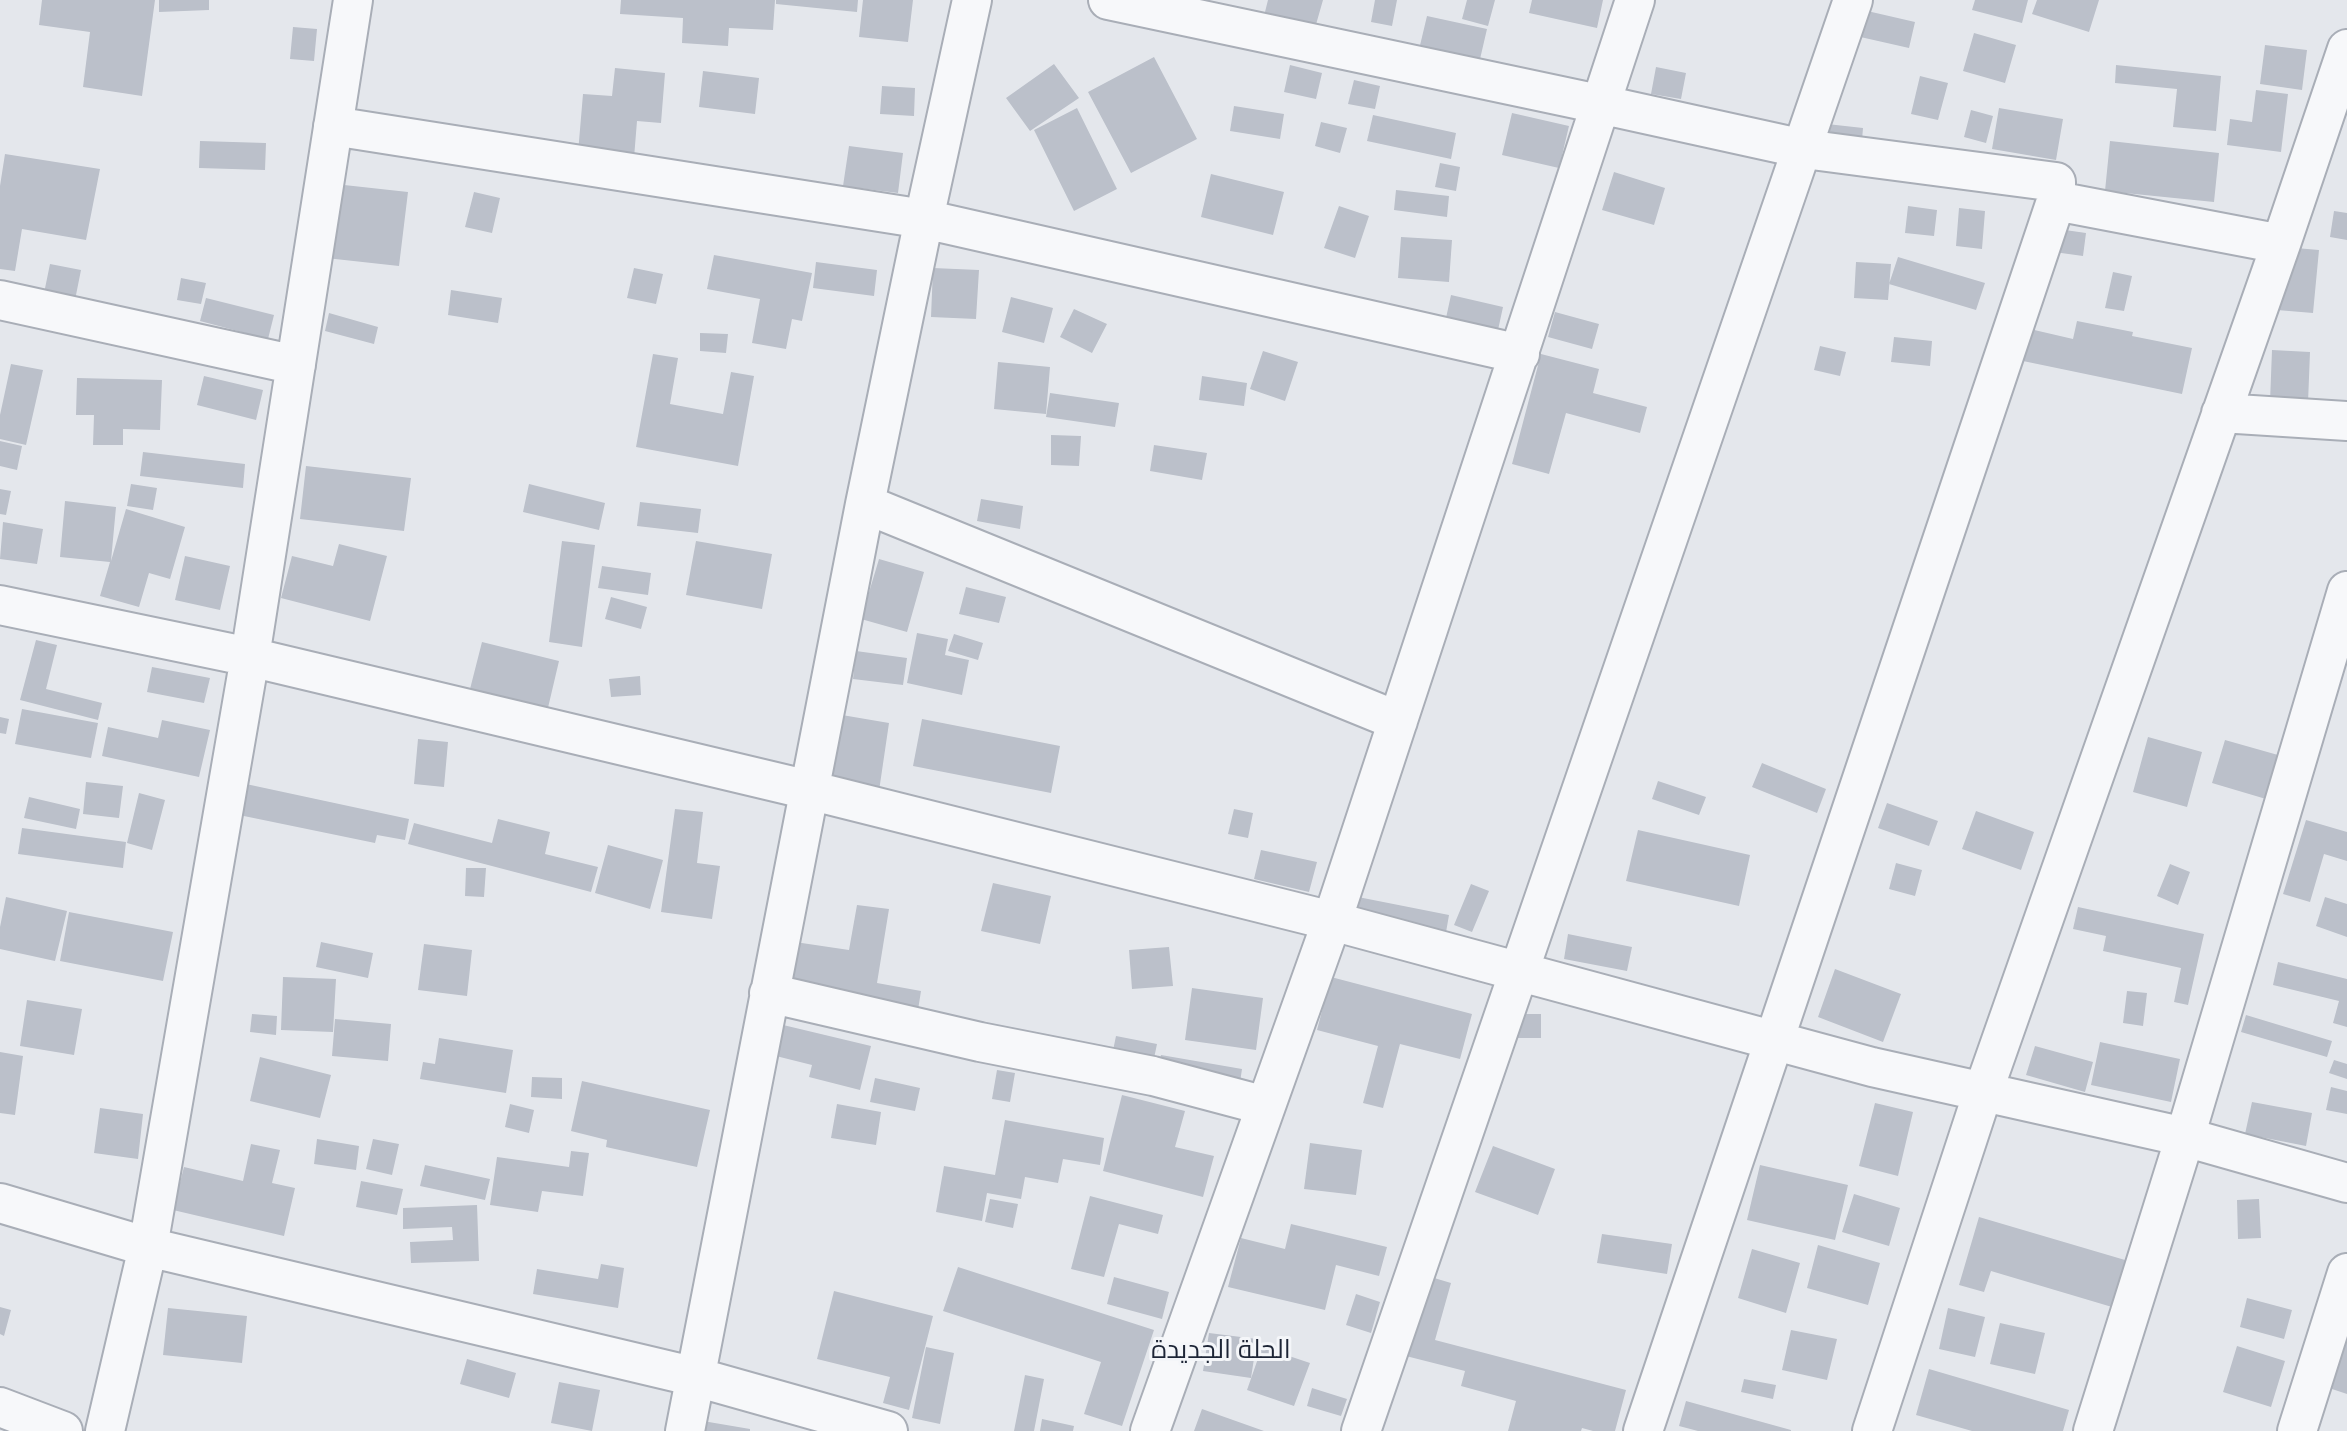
<!DOCTYPE html>
<html>
<head>
<meta charset="utf-8">
<style>
	body { margin:0 }
	canvas { display:block; background:#e4e7ec }
</style>
</head>
<body>
<canvas width="2347" height="1431"></canvas>
<script>
const ctx = document.querySelector('canvas').getContext('2d');
ctx.lineJoin = 'round';
function paint(path, color) { ctx.fillStyle = color; ctx.fill(path, 'evenodd'); }
function strokePath(path, color, width, dash) { ctx.strokeStyle = color; ctx.lineWidth = width; ctx.lineCap = dash ? 'butt' : 'round'; ctx.setLineDash(dash || []); ctx.stroke(path); }
function drawText(font, color, halo, rows, align = 'center') {
  ctx.font = font + ' "DM Sans",Cairo,sans-serif'; ctx.lineWidth = 6; ctx.setLineDash([]); ctx.textBaseline = 'middle'; ctx.strokeStyle = halo; ctx.fillStyle = color; for (const [text, x, y, turn = 0] of rows) {
    ctx.save(); ctx.translate(x, y); ctx.rotate((+turn || 0) * Math.PI / 180); ctx.textAlign = isNaN(turn) ? turn : align; if (halo) ctx.strokeText(text, 0, 0); ctx.fillText(text, 0, 0); ctx.restore();
  }
}
const building = new Path2D(`
	M42 0H155L142 96 83 87 90 32 39 25Z
	M159 0H209V10L159 12Z
	M621 0H775L773 30 729 28 728 46 682 43 683 18 620 14Z
	M776 0H858L857 12 776 4Z
	M863 0H913L908 42 859 37Z
	M1268 0H1323L1311 42 1261 28Z
	M1375 0H1397L1392 26 1371 22Z
	M1467 0H1495L1488 26 1462 19Z
	M1532 0H1603L1597 28 1529 13Z
	M1975 0H2028L2022 23 1972 10Z
	M2037 0H2099L2089 32 2032 14Z
	M1863 10 1915 22 1909 48 1856 36Z
	M1427 16 1487 29 1477 72 1417 58Z
	M293 27 317 29 314 61 290 59Z
	M1974 33 2016 45 2005 83 1963 71Z
	M2265 45 2307 50 2302 90 2260 84Z
	M1154 57 1197 139 1131 173 1088 92Z
	M1054 64 1079 98 1030 131 1006 98Z
	M1290 65 1322 73 1316 99 1284 92Z
	M2116 65 2221 76 2216 131 2173 127 2177 89 2115 83Z
	M1656 67 1686 73 1681 99 1651 94Z
	M615 68 665 73 661 123 637 121 634 158 578 153 583 94 612 96Z
	M703 71 759 78 755 114 699 107Z
	M1920 76 1948 83 1938 120 1911 114Z
	M1354 80 1380 86 1375 109 1348 104Z
	M882 86 915 88 914 116 880 114Z
	M2256 90 2288 94 2281 152 2227 145 2230 119 2252 122Z
	M1234 106 1284 114 1280 139 1230 131Z
	M1077 108 1117 189 1074 211 1034 130Z
	M1999 108 2063 119 2056 160 1992 149Z
	M1971 110 1993 116 1986 143 1964 137Z
	M1512 113 1569 126 1559 168 1502 155Z
	M1373 115 1456 133 1451 159 1367 141Z
	M1321 122 1347 128 1340 153 1315 146Z
	M1818 123 1863 128 1861 152 1816 147Z
	M200 141 266 143 265 170 199 168Z
	M2110 141 2219 153 2214 202 2105 191Z
	M849 146 903 153 898 193 843 186Z
	M5 154 100 169 86 240 22 229 15 271 0 269V186Z
	M1440 163 1460 167 1456 191 1435 187Z
	M1614 172 1665 188 1654 225 1602 210Z
	M1211 174 1284 192 1273 235 1201 217Z
	M335 184 408 192 399 266 326 258Z
	M1396 190 1449 196 1447 217 1394 210Z
	M474 192 500 198 492 233 465 227Z
	M1339 206 1369 216 1355 258 1324 248Z
	M1908 206 1937 210 1934 236 1905 233Z
	M1959 208 1985 211 1982 249 1956 246Z
	M2334 211 2347 213V240L2330 237Z
	M2058 229 2086 233 2083 256 2054 252Z
	M1401 237 1452 240 1449 282 1398 278Z
	M2284 247 2319 250 2313 313 2277 310Z
	M714 255 812 273 802 321 792 319 786 349 752 343 760 299 707 289Z
	M1898 257 1985 283 1976 310 1889 284Z
	M816 262 877 270 874 296 813 288Z
	M1856 262 1891 264 1888 300 1854 298Z
	M50 264 81 270 74 305 43 298Z
	M634 268 663 274 656 304 627 298Z
	M933 268 979 270 976 319 931 317Z
	M2113 272 2132 276 2124 311 2105 308Z
	M181 278 206 283 201 304 177 300Z
	M451 290 502 298 498 323 448 315Z
	M1451 295 1503 307 1498 330 1446 318Z
	M1011 297 1053 308 1044 343 1002 332Z
	M206 298 274 315 268 339 200 321Z
	M1074 309 1107 324 1092 353 1060 337Z
	M1555 312 1599 324 1592 349 1548 337Z
	M329 313 378 327 374 344 325 331Z
	M2077 321 2133 332 2132 336 2192 348 2182 394 2023 361 2030 329 2073 339Z
	M700 333 728 334 726 353 700 351Z
	M1894 337 1932 341 1930 366 1891 362Z
	M1820 346 1846 352 1840 376 1814 370Z
	M2272 350 2310 352 2308 403 2270 402Z
	M1263 351 1298 362 1285 401 1250 389Z
	M653 354 678 358 670 404 723 414 731 372 754 376 738 466 636 447Z
	M1541 354 1599 369 1593 393 1647 407 1640 433 1566 413 1549 474 1512 464Z
	M998 362 1050 367 1046 414 994 409Z
	M11 364 43 370 26 445 0 439V415Z
	M204 376 263 390 256 420 197 405Z
	M1202 376 1247 383 1244 406 1199 400Z
	M77 378 162 380 160 430 123 429V445H93L94 415H76Z
	M1050 393 1119 403 1115 427 1046 417Z
	M1051 435 1081 436 1079 466 1051 465Z
	M0 441 22 446 17 470 0 466Z
	M1154 445 1207 453 1202 480 1150 471Z
	M143 452 245 464 243 488 140 476Z
	M306 466 411 478 404 531 300 519Z
	M131 484 157 488 153 510 127 506Z
	M529 484 605 503 599 530 523 512Z
	M0 489 11 491 6 515 0 514Z
	M981 499 1023 506 1020 529 977 521Z
	M65 501 116 507 111 561 126 509 185 527 170 579 149 573 139 607 100 596 110 562 60 557Z
	M640 502 701 509 698 533 637 526Z
	M3 522 43 529 37 564 0 559Z
	M562 541 595 545 582 647 549 642Z
	M696 541 772 554 762 609 686 595Z
	M339 544 387 556 370 621 281 598 292 556 333 566Z
	M185 556 230 566 220 610 175 600Z
	M879 559 924 572 907 632 861 619Z
	M602 566 651 573 648 595 598 588Z
	M966 587 1006 597 999 623 959 614Z
	M611 597 647 607 641 629 605 619Z
	M917 633 948 639 945 655 969 660 962 695 907 683Z
	M954 634 983 643 978 660 948 651Z
	M36 640 57 645 46 689 102 703 98 720 20 700Z
	M482 642 559 661 547 712 469 693Z
	M856 651 907 658 903 685 853 679Z
	M152 667 210 678 204 703 147 692Z
	M640 676 641 695 611 697 609 679Z
	M22 709 98 723 91 758 15 744Z
	M842 715 889 723 879 791 830 783Z
	M0 717 9 719 6 734 0 733Z
	M922 719 1060 746 1051 793 913 766Z
	M162 720 210 730 199 777 102 756 108 727 158 738Z
	M2148 737 2202 752 2187 807 2133 792Z
	M418 739 448 742 444 787 414 784Z
	M2225 740 2278 755 2266 799 2212 783Z
	M1762 763 1826 789 1817 813 1752 787Z
	M1658 781 1706 797 1699 815 1652 799Z
	M86 782 123 786 119 818 83 814Z
	M246 784 409 819 405 840 377 835 375 843 239 815Z
	M139 793 165 800 152 850 127 843Z
	M29 797 80 809 76 829 24 818Z
	M1887 803 1938 821 1929 846 1878 828Z
	M675 809 703 812 697 863 720 866 712 919 661 912Z
	M1234 809 1253 813 1248 838 1228 834Z
	M1976 811 2034 832 2021 870 1962 849Z
	M498 819 550 832 545 854 598 867 591 892 408 844 414 823 492 843Z
	M2306 820 2347 832V861L2324 854 2310 902 2283 894Z
	M22 828 126 842 123 868 18 854Z
	M1638 830 1750 855 1739 906 1626 881Z
	M608 845 663 860 650 909 595 893Z
	M1261 850 1317 862 1309 892 1254 879Z
	M1896 863 1922 870 1915 896 1889 889Z
	M2170 864 2190 872 2178 905 2157 896Z
	M466 868H486L484 897 465 896Z
	M993 883 1051 896 1040 944 981 931Z
	M1471 884 1489 891 1472 932 1454 925Z
	M6 897 67 911 55 961 0 949V927Z
	M1358 897 1449 915 1445 938 1354 919Z
	M2325 897 2347 904V937L2316 926Z
	M857 905 889 909 877 983 921 991 918 1010 787 989 795 942 849 950Z
	M2078 907 2204 934 2188 1005 2174 1002 2181 968 2103 951 2106 936 2073 929Z
	M69 912 173 932 163 981 60 961Z
	M1568 934 1632 947 1627 971 1564 959Z
	M321 942 373 953 368 978 316 967Z
	M424 944 472 950 467 996 418 990Z
	M1169 947 1173 986 1132 989 1129 950Z
	M2278 962 2347 979V1027L2333 1023 2339 1001 2273 985Z
	M1835 969 1901 994 1883 1042 1818 1017Z
	M283 977 336 979 333 1032 281 1030Z
	M1331 977 1472 1014 1460 1059 1400 1044 1383 1108 1363 1103 1378 1046 1317 1030Z
	M1192 988 1263 998 1256 1050 1185 1040Z
	M2127 991 2147 993 2143 1026 2123 1023Z
	M27 1000 82 1009 74 1055 20 1046Z
	M252 1014 277 1016 276 1035 250 1032Z
	M1508 1014H1541V1038H1508Z
	M2246 1015 2332 1041 2327 1057 2241 1032Z
	M335 1019 391 1024 388 1061 332 1056Z
	M779 1024 871 1046 860 1090 809 1077 812 1065 772 1055Z
	M1116 1036 1157 1044 1151 1073 1110 1065Z
	M439 1038 513 1050 506 1093 420 1079 423 1062 435 1064Z
	M2100 1042 2180 1059 2171 1102 2091 1085Z
	M2035 1046 2093 1062 2085 1092 2026 1075Z
	M0 1052 23 1056 15 1115 0 1113Z
	M1161 1055 1242 1069 1239 1089 1157 1075Z
	M260 1057 331 1075 320 1118 250 1101Z
	M2334 1060 2347 1064V1079L2329 1073Z
	M997 1070 1015 1073 1010 1102 992 1099Z
	M532 1077 562 1078V1099L531 1097Z
	M875 1078 920 1088 915 1111 870 1102Z
	M582 1081 710 1110 697 1167 606 1147 607 1140 571 1131Z
	M2331 1087 2347 1091V1114L2326 1110Z
	M1122 1095 1185 1111 1175 1147 1214 1156 1203 1197 1103 1171Z
	M2252 1102 2312 1113 2306 1146 2245 1134Z
	M1875 1103 1913 1112 1898 1176 1859 1166Z
	M510 1104 534 1110 529 1133 505 1127Z
	M837 1104 881 1112 876 1145 831 1138Z
	M100 1108 143 1114 138 1159 94 1153Z
	M1005 1120 1104 1138 1100 1165 1063 1159 1058 1183 1025 1177 1021 1199 987 1193 982 1221 936 1212 944 1166 995 1175Z
	M317 1139 359 1146 356 1170 314 1164Z
	M373 1139 399 1144 392 1175 366 1169Z
	M1310 1143 1362 1150 1356 1195 1304 1189Z
	M251 1144 280 1150 272 1183 295 1188 284 1236 173 1210 184 1167 243 1181Z
	M1493 1146 1555 1169 1538 1215 1475 1192Z
	M571 1151 589 1153 583 1196 542 1191 538 1212 490 1205 497 1157 569 1167Z
	M425 1165 490 1179 485 1200 420 1186Z
	M1760 1165 1848 1185 1835 1240 1747 1220Z
	M361 1181 403 1189 397 1215 356 1207Z
	M1854 1194 1900 1208 1889 1246 1842 1232Z
	M1090 1196 1163 1215 1158 1234 1119 1224 1104 1277 1071 1269Z
	M990 1199 1018 1204 1013 1228 985 1222Z
	M2259 1199 2261 1238 2238 1239 2237 1200Z
	M477 1205 479 1261 411 1263 410 1242 453 1240 452 1227 403 1229V1208Z
	M1979 1217 2125 1260 2112 1307 1991 1271 1984 1292 1959 1285Z
	M1291 1224 1387 1247 1379 1276 1336 1265 1325 1310 1228 1287 1241 1238 1285 1249Z
	M1602 1234 1672 1244 1667 1274 1597 1263Z
	M1818 1245 1880 1263 1868 1305 1807 1288Z
	M1752 1249 1800 1263 1786 1313 1738 1298Z
	M601 1264 624 1268 618 1308 533 1294 537 1269 598 1279Z
	M958 1267 1154 1330 1122 1426 1084 1414 1101 1362 943 1311Z
	M1424 1275 1451 1283 1435 1340 1626 1390 1615 1431H1593L1582 1428 1581 1431H1508L1516 1401 1461 1386 1465 1371 1402 1355Z
	M1114 1277 1169 1292 1162 1319 1107 1304Z
	M834 1291 933 1316 909 1410 883 1403 890 1377 817 1359Z
	M1356 1294 1380 1302 1371 1333 1346 1325Z
	M2247 1298 2292 1310 2284 1339 2240 1327Z
	M0 1307 11 1310 4 1336 0 1334Z
	M168 1308 247 1316 242 1363 163 1355Z
	M1948 1308 1985 1317 1975 1357 1939 1349Z
	M2000 1323 2045 1333 2035 1374 1990 1364Z
	M1791 1330 1837 1339 1827 1380 1782 1370Z
	M2347 1331V1394L2329 1388Z
	M1209 1333 1257 1339 1251 1378 1203 1371Z
	M2237 1346 2285 1361 2271 1407 2223 1392Z
	M926 1347 954 1353 940 1424 912 1418Z
	M1262 1347 1310 1363 1294 1406 1247 1390Z
	M467 1359 516 1373 509 1398 460 1384Z
	M1929 1369 2069 1410 2063 1431H1972L1916 1415Z
	M1025 1375 1044 1379 1034 1431H1014Z
	M1744 1379 1776 1385 1773 1399 1741 1392Z
	M559 1382 600 1390 592 1431 551 1423Z
	M1312 1388 1347 1399 1341 1416 1307 1406Z
	M1686 1401 1791 1430V1431H1698L1679 1426Z
	M1202 1409 1264 1431H1194Z
	M1042 1419 1074 1426 1073 1431H1040Z
	M697 1420 750 1429V1431H695Z`);
const minor = new Path2D(`
	M1108 0 1599 104 1804 149 2056 182V201L2281 244
	M333 126 924 219 1520 354
	M0 300 296 365
	M2221 413 2347 421
	M865 504 1398 721
	M0 605 250 657 809 790 1332 921 1872 1067 2185 1137 2347 1183
	M769 993 980 1042 1153 1076 1266 1106
	M0 1203 148 1247 696 1377 888 1431
	M0 1407 63 1431
	M105 1431 148 1247 250 657 353 0
	M685 1431 865 504 924 219 972 0
	M1150 1431 1332 921 1635 0
	M1361 1431 1853 0
	M1643 1431 2056 201
	M1872 1431 1983 1092 2281 244 2347 49
	M2093 1431 2185 1137 2347 591
	M2297 1431 2347 1273`);
const quarterNames = [
	["الحلة الجديدة",1221,1351]
];
paint(building, '#bbc0ca');
strokePath(minor, '#a9aeb7', 42);
strokePath(minor, '#f7f8fa', 38);
drawText('26px', '#1d2536', '#f4f6f9', quarterNames);
</script>
</body>
</html>
